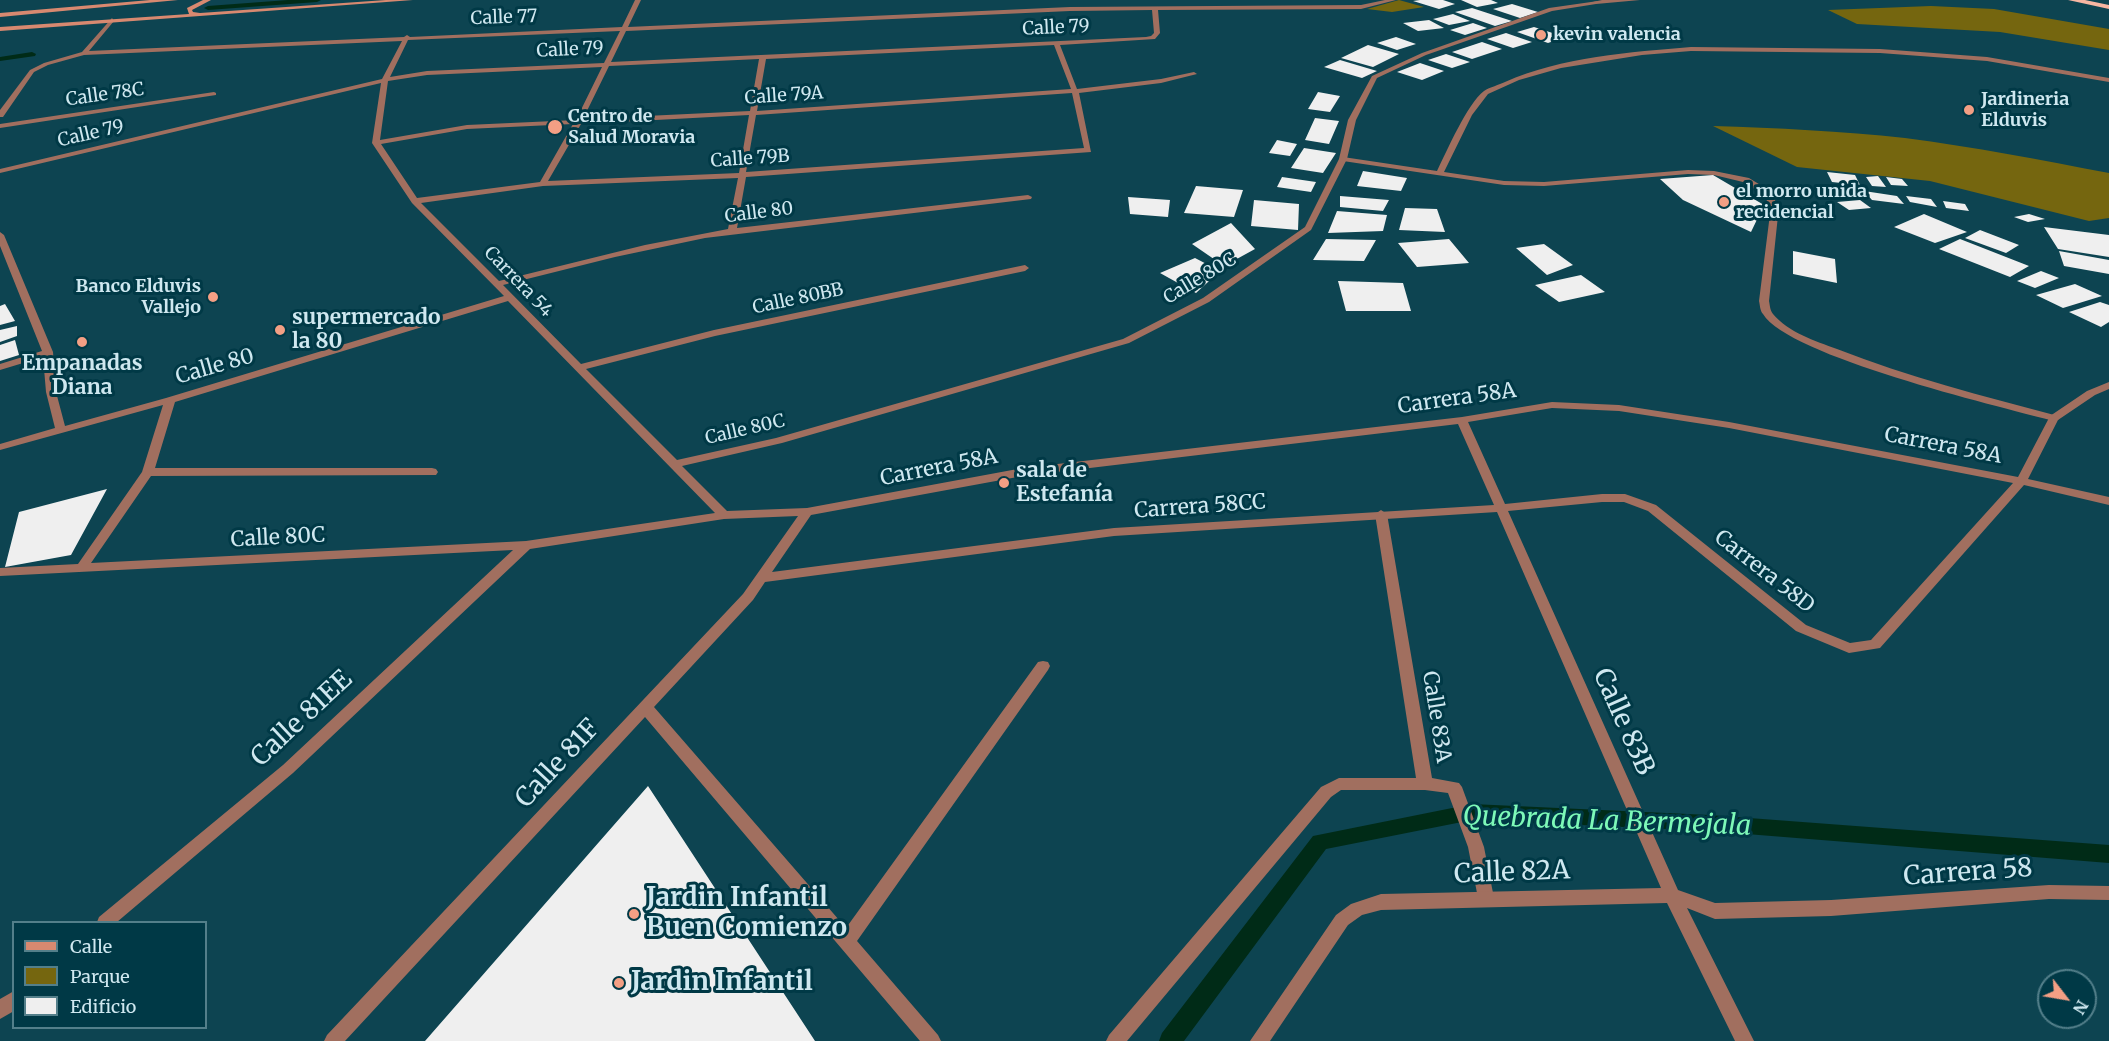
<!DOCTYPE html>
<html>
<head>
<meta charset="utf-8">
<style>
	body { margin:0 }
	#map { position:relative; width:2109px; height:1041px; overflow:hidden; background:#0d4451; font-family:Merriweather,serif }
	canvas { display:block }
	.legend { position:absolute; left:12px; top:921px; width:195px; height:108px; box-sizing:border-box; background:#003946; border:2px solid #537f8a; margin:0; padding:8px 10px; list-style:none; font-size:18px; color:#cfe8f0 }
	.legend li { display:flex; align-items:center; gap:12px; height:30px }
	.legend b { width:30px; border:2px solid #537f8a }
	.north { position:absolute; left:2037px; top:969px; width:60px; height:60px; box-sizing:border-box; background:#003946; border:2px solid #537f8a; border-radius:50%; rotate:121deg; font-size:16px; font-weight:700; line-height:24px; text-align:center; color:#cfe8f0 }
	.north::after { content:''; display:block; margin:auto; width:21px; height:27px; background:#f39f84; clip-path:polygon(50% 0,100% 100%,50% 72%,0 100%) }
</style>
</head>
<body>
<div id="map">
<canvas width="2109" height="1041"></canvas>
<ul class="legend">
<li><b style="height:8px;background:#d88970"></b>Calle</li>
<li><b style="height:16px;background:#75660f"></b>Parque</li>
<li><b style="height:16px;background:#efefef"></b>Edificio</li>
</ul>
<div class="north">N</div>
</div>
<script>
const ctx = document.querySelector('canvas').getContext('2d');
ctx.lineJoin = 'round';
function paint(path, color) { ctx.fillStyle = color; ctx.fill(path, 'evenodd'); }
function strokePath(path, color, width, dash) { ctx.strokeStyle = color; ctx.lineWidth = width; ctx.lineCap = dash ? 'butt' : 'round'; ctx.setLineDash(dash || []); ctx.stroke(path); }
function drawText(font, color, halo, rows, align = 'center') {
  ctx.font = font + ' Merriweather,serif'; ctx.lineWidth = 6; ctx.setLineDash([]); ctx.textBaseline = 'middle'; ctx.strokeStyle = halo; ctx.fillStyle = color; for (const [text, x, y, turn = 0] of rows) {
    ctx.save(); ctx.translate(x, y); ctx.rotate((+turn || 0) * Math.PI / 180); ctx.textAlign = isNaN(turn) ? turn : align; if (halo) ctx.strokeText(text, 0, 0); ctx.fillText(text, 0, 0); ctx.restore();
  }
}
const green = new Path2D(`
	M1399 0 1424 7 1392 12 1367 9Z
	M1931 6 1994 9 2109 29V50L2000 32 1857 24 1828 10Z
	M1713 126C1777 128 1841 131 1905 138 1974 147 2041 160 2109 173V218L2089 221 1930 181 1797 167Z`);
const stream = new Path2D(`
	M288 0H321L317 2 208 10 204 8 208 6Z
	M32 52 36 54 35 56 0 61V57Z
	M1472 804 1709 815 2109 845V863L1709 831 1472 820 1326 849 1184 1041H1159L1162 1033 1313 836Z`);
const building = new Path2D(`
	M1420 0H1443L1455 4 1439 9 1413 1Z
	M1461 0H1491L1498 3 1477 7Z
	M1512 4 1538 12 1520 18 1493 9Z
	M1472 8 1512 21 1495 26 1455 12Z
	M1453 14 1470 21 1449 25 1433 19Z
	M1429 20 1444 28 1418 31 1403 23Z
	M1473 23 1487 28 1465 35 1450 30Z
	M1534 27 1565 37 1548 43 1517 32Z
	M1506 33 1532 42 1513 48 1487 39Z
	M1396 37 1416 44 1397 50 1377 43Z
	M1482 42 1502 49 1472 59 1452 52Z
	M1368 45 1399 54 1373 67 1341 58Z
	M1446 54 1470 62 1452 68 1428 60Z
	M1340 60 1377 71 1362 78 1324 67Z
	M1420 63 1444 71 1422 80 1397 72Z
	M1318 92 1340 96 1330 112 1308 109Z
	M1315 118 1339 121 1329 144 1305 140Z
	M1277 140 1297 144 1290 156 1269 153Z
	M1304 148 1336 153 1323 173 1291 168Z
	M1363 171 1407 178 1401 191 1357 186Z
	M1827 172 1855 175 1860 185 1832 182Z
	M1713 175 1764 205 1751 232 1683 200 1660 179Z
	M1878 176 1886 187 1872 186 1866 177Z
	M1282 177 1316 182 1311 192 1277 187Z
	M1886 177 1902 179 1908 186 1891 185Z
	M1196 186 1243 190 1234 217 1184 213Z
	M1825 187 1850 188 1859 199 1834 198Z
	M1864 191 1897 196 1904 204 1872 200Z
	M1340 196 1389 200 1383 211 1340 207Z
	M1906 196 1931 199 1937 207 1910 202Z
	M1128 197 1170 200 1168 217 1130 214Z
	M1254 200 1299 204 1298 230 1251 226Z
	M1860 200 1871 208 1849 210 1837 202Z
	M1943 201 1965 204 1969 211 1946 208Z
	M1405 208 1437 209 1445 232 1399 230Z
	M1337 211 1387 215 1383 231 1328 233Z
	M1924 214 1967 232 1935 243 1894 227Z
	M2029 214 2045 219 2028 222 2014 217Z
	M1231 223 1255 249 1224 266 1192 244Z
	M2044 227 2109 235V257L2058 249Z
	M1980 230 2019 245 2006 253 1965 238Z
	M1326 239 1376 240 1364 261 1313 260Z
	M1449 239 1469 263 1417 267 1398 243Z
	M1960 239 2029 266 2010 277 1939 249Z
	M1544 244 1573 265 1547 275 1516 248Z
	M1793 251 1835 259 1837 283 1793 274Z
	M2059 251 2109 260V274L2064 266Z
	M1195 258 1220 271 1196 293 1160 273Z
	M2041 271 2059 278 2035 288 2017 281Z
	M1581 275 1605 292 1559 302 1535 285Z
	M1338 281 1403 283 1411 311H1346Z
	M2075 284 2102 296 2063 308 2036 295Z
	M2100 302 2109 305V322L2101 327 2069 312Z
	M5 304 15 321 0 325V306Z
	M17 326V336L0 342V330Z
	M15 340 19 355 0 361V345Z
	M107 489 71 555 5 567 19 512Z
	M648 786 815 1041H425Z`);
const service = new Path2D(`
	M1691 47 1880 49 1987 57 2109 78V82L1987 61 1880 53 1691 51 1642 55 1561 68 1519 80 1488 94 1472 115 1444 172 1504 181 1544 182 1688 170 1714 171 1749 178 1767 189 1779 206 1769 301C1770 306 1770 310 1773 314 1788 332 1815 341 1837 349 1908 377 1983 396 2058 416L2059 418 2058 420H2050C1997 406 1788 356 1763 314 1760 311 1760 305 1759 301L1771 206 1761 193 1743 182 1714 175 1688 174 1544 186 1504 185 1343 161 1339 159 1343 157 1437 171C1447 151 1467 104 1484 91 1490 87 1499 85 1505 82 1561 57 1631 52 1691 47Z`);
const pedestrian = new Path2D(`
	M1640 0 1596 4 1593 2 1602 0Z
	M1381 510 1387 514 1432 778 1459 783 1462 787 1484 847 1494 898 1492 903 1486 905 1480 903 1478 898 1468 847 1448 793 1425 790H1341L1331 797 1127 1041H1106L1109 1035 1321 787 1339 778H1416L1375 514Z`);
const minor = new Path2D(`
	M635 0H641L628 27 1070 7 1361 5 1385 0H1396L1361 9 1158 10 1160 33 1155 39 1060 45 1077 89 1161 79 1194 72 1197 74 1161 83 1079 93 1091 152 746 177 737 228 1028 195 1032 197 1031 199 705 238 615 257 503 285 581 364 714 330 1025 265 1029 268 1025 271 715 336 586 369 677 460 776 438 1123 339 1203 298 1305 227 1339 159 1348 120 1372 76 1422 53 1549 8 1598 1 1596 4 1552 11 1426 55 1377 78 1356 120 1347 159 1311 230 1209 302 1129 343 782 443 682 466 727 511 807 508 1023 468 1462 417 1552 402 1619 405 1729 422 2018 477 2050 416 2087 391 2109 382V389L2095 395 2058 420 2028 479 2109 497V505L2024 485 1880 648 1849 653 1796 631 1648 511 1624 502H1602L1508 511 1678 890 1715 903 1831 900 2049 885 2109 886V900L2049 899 1831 916 1715 919 1687 908 1754 1041H1735L1667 903 1381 910 1362 915 1348 925 1270 1041H1250L1336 915 1351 904 1381 894 1661 888 1497 512 1114 536 765 582 753 600 654 707 846 928 1038 662 1043 661 1048 662 1050 666 1048 670 857 941 938 1035 941 1041H920L645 717 345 1041H324L327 1035 743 594 798 516 724 519 530 549 293 773 117 922H97L99 917 283 765 513 550 0 576V568L78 564 142 472 163 405 0 450V444L55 428 46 392 43 357 0 370V364L42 351 0 246V232L4 235 53 352 56 392 65 426 166 398 504 296 412 203 372 143 381 83 0 173V169L382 79 402 41 84 55 48 65 34 72 3 117H0V110L30 70 44 63 82 52 112 18 114 21 89 51 404 37 407 35 410 37 622 27ZM1152 10 1154 33 1151 36 1146 37 611 62 626 31 1070 11ZM620 31 604 63 427 71 390 77 408 40ZM1054 45 1071 89 757 111 766 59ZM759 59 750 111 583 119 609 66ZM602 67 576 120 467 125 380 140 388 81 427 75ZM1072 93 1084 148 746 172 756 115ZM749 115 739 173 548 181 581 124ZM573 124 540 182 417 198 381 144 467 129ZM738 178 728 229 645 245 499 281 421 203 543 186ZM508 301 715 513 526 541 91 563 151 476 436 475 438 472 436 469 432 468H155L175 402ZM1552 408 1619 411 1729 428 2013 483 1871 640 1850 643 1806 625 1656 505 1625 494H1602L1505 504 1468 422ZM1458 424 1494 505 1114 528 772 572 811 515 1023 476Z
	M214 92 216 93V95L0 128V124Z
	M14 991V1011L0 1019V999Z`);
const secondary = new Path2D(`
	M150 0H178L0 17V13Z
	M203 0H211L192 10 193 12 200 13 386 0H413L0 31V27L189 14 187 8Z`);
const trunk = new Path2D(`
	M2068 0H2085L2109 5V9Z`);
const markers = [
	[1541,35,6,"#f39f84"],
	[1969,110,6,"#f39f84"],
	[555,127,8,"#f39f84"],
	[1724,202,6,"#f39f84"],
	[213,297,6,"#f39f84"],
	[280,330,6,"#f39f84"],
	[82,342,6,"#f39f84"],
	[1004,483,6,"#f39f84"],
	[634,914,6,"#f39f84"],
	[619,983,6,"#f39f84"]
];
const farStreetnames = [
	["Calle 77",504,18,-2],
	["Calle 79",1056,28,-3],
	["Calle 79",570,50,-3],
	["Calle 78C",105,95,-8],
	["Calle 79A",784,96,-4],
	["Calle 79",91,134,-13],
	["Calle 79B",750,159,-4],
	["Calle 80",759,213,-7],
	["Calle 80C",1200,279,-31],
	["Carrera 54",518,282,46],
	["Calle 80BB",798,299,-12],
	["Calle 80C",745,430,-13]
];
const farPoinames = [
	["kevin valencia",1553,35],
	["Jardineria",1981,100],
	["Elduvis",1981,121],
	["Centro de",568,117],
	["Salud Moravia",568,138],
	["el morro unida",1736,192],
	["recidencial",1736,213],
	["Banco Elduvis",201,287,"right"],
	["Vallejo",201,308,"right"]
];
const poiNames = [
	["supermercado",292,318],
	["la 80",292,342],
	["Empanadas",82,364,"center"],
	["Diana",82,388,"center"],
	["sala de",1016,471],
	["Estefanía",1016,495]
];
const streetNames = [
	["Calle 80",215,367,-16],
	["Carrera 58A",1457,399,-8],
	["Carrera 58A",1943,446,11],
	["Carrera 58A",939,468,-11],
	["Carrera 58CC",1200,507,-4],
	["Calle 80C",278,538,-3],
	["Carrera 58D",1764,572,38],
	["Calle 83A",1436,717,81]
];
const nearStreetnames = [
	["Calle 81EE",302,719,-43],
	["Calle 83B",1623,722,66],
	["Calle 81F",558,764,-47],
	["Calle 82A",1512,873,-2],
	["Carrera 58",1968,873,-4]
];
const nearPoinames = [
	["Jardin Infantil",646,899],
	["Buen Comienzo",646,929],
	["Jardin Infantil",631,983]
];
const nearWaternames = [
	["Quebrada La Bermejala",1607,822,2]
];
paint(green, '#75660f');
paint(stream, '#002b17');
paint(building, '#efefef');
paint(service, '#a16f5f');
paint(pedestrian, '#a16f5f');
paint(minor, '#a16f5f');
paint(secondary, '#d88970');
paint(trunk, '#f7b6a2');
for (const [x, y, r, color] of markers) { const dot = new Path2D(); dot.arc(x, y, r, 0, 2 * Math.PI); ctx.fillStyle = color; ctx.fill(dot); strokePath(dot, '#003946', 2); }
drawText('18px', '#cfe8f0', '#003946', farStreetnames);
drawText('bold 18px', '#cfe8f0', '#003946', farPoinames, 'left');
drawText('bold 21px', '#cfe8f0', '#003946', poiNames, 'left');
drawText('21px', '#cfe8f0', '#003946', streetNames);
drawText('26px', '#cfe8f0', '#003946', nearStreetnames);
drawText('bold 26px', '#cfe8f0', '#003946', nearPoinames, 'left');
drawText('italic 27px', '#7df9b8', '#003946', nearWaternames);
</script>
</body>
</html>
